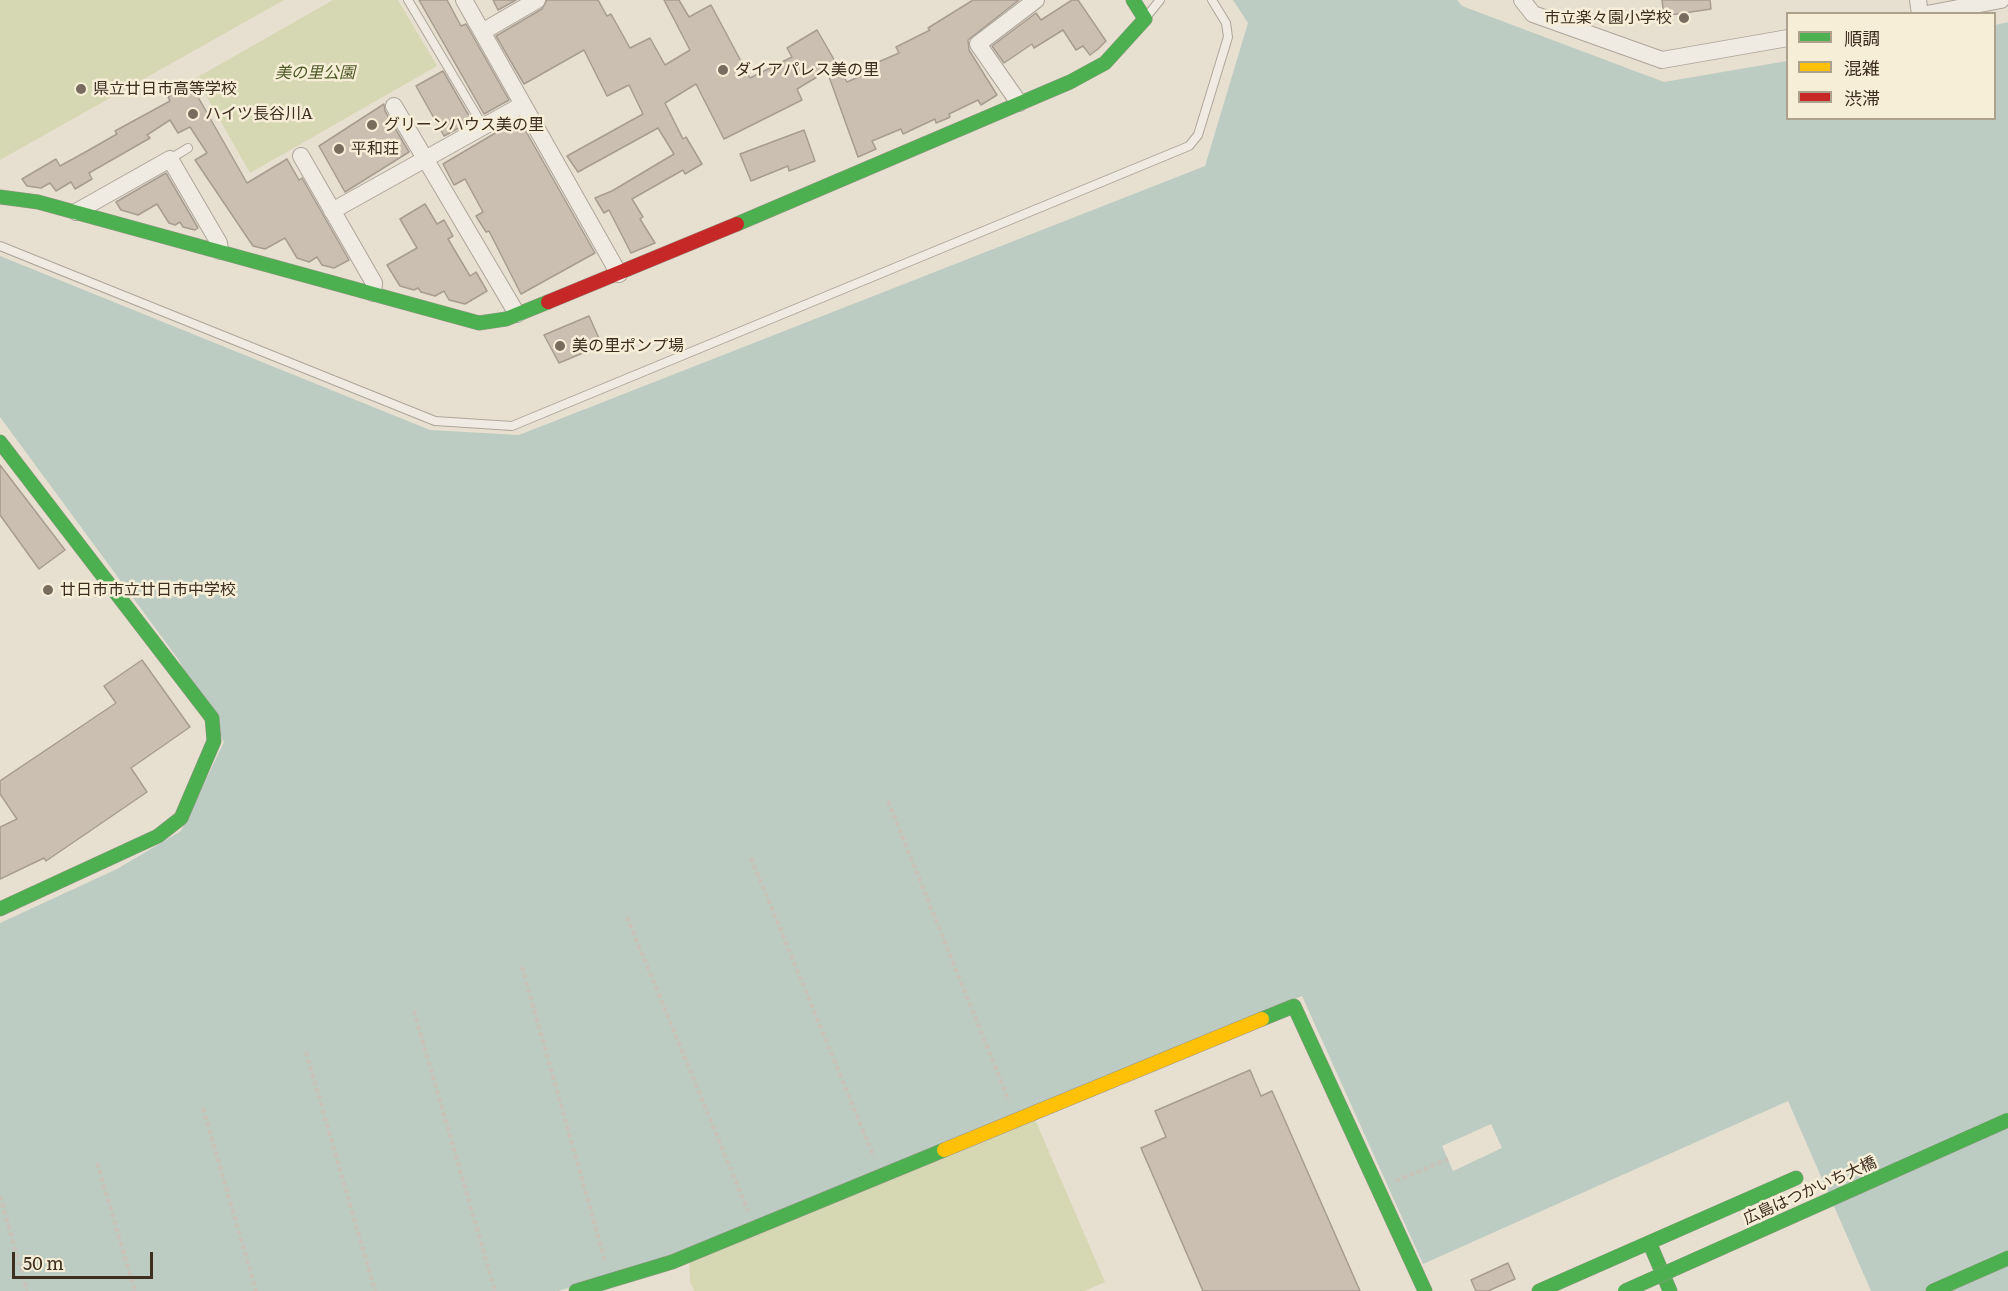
<!DOCTYPE html>
<html>
<head>
<meta charset="utf-8">
<style>
	body { margin:0 }
	#map { position:relative; width:2008px; height:1291px; overflow:hidden; background:#e7e0d1; font-family:Literata,"Noto Sans JP",serif }
	canvas { display:block }
	.legend { position:absolute; left:1786px; top:12px; width:210px; height:108px; box-sizing:border-box; background:#f7eed8; border:2px solid #ada18e; margin:0; padding:8px 10px; list-style:none; font-size:18px; color:#3d2e20 }
	.legend li { display:flex; align-items:center; gap:12px; height:30px }
	.legend b { width:30px; border:2px solid #ada18e }
	.scale { position:absolute; left:12px; top:1252px; width:141px; height:27px; box-sizing:border-box; border:3px solid #3d2e20; border-top:0; padding-left:8px; font-size:18px; line-height:21px; white-space:nowrap; color:#3d2e20; -webkit-text-stroke:4px #f7eed8; paint-order:stroke }
</style>
</head>
<body>
<div id="map">
<canvas width="2008" height="1291"></canvas>
<ul class="legend">
<li><b style="height:8px;background:#4caf50"></b>順調</li>
<li><b style="height:8px;background:#ffc107"></b>混雑</li>
<li><b style="height:8px;background:#c62828"></b>渋滞</li>
</ul>
<div class="scale">50 m</div>
</div>
<script>
const ctx = document.querySelector('canvas').getContext('2d');
ctx.lineJoin = 'round';
function paint(path, color) { ctx.fillStyle = color; ctx.fill(path, 'evenodd'); }
function strokePath(path, color, width, dash) { ctx.strokeStyle = color; ctx.lineWidth = width; ctx.lineCap = dash ? 'butt' : 'round'; ctx.setLineDash(dash || []); ctx.stroke(path); }
function drawText(font, color, halo, rows, align = 'center') {
  ctx.font = font + ' Literata,"Noto Sans JP",serif'; ctx.lineWidth = 5; ctx.setLineDash([]); ctx.textBaseline = 'middle'; ctx.strokeStyle = halo; ctx.fillStyle = color; for (const [text, x, y, turn = 0] of rows) {
    ctx.save(); ctx.translate(x, y); ctx.rotate((+turn || 0) * Math.PI / 180); ctx.textAlign = isNaN(turn) ? turn : align; if (halo) ctx.strokeText(text, 0, 0); ctx.fillText(text, 0, 0); ctx.restore();
  }
}
const green = new Path2D(`
	M0 0H284L0 160Z
	M333 0H398L437 66 250 173 196 78Z
	M1034 1117 1105 1282 1085 1291H694L690 1282 689 1261Z`);
const water = new Path2D(`
	M1233 0H1457L1462 6 1664 82 1787 61 1788 118H1994L1995 25 2008 22V1291H1871L1788 1101 1423 1264 1302 996 678 1256 558 1291H0V923L117 869 181 831 224 742 178 659 0 417V256L430 430 519 435 1205 166 1248 23Z`);
const pier = new Path2D(`
	M1491 1124 1502 1148 1453 1171 1442 1146Z`);
const building = new Path2D(`
	M419 0H447L461 26 466 24 509 100 484 114Z
	M493 0H516L498 10Z
	M547 0H598L607 16 611 14 630 48 650 38 665 65 690 50 664 0H679L689 17 711 5 750 78 792 57 787 48 817 30 847 82 879 68 876 63 899 53 896 47 930 30 928 28 973 0H1019L968 40 969 50 997 95 981 105 978 100 949 114 950 117 946 119 936 123 935 119 903 134 901 129 872 141 876 149 858 157 827 71 797 89 802 100 724 139 696 84 665 103 683 139 686 137 702 164 685 174 683 170 632 199 643 217 640 219 655 243 631 253 609 210 604 213 595 198 612 191 674 154 658 128 578 172 567 156 643 114 629 85 607 96 584 50 524 84 496 36 542 9Z
	M1072 0H1078L1106 41 1098 49 1090 55 1083 46 1076 50 1063 30 1034 48 1032 44 1004 63 992 46 1036 13 1041 20Z
	M1662 0H1710L1711 9 1664 16Z
	M443 71 472 121 444 136 416 86Z
	M190 83 247 183 287 159 299 180 302 178 349 260 334 268 322 265 317 257 309 262 297 258 285 238 265 249 253 246 195 160 207 153 190 127 178 133 170 120 147 135 150 138 89 173 92 179 75 189 71 182 56 191 50 183 41 188 27 186 22 179 56 159 60 166 89 150 117 134 115 131 170 101 168 97Z
	M384 104 385 111 409 152 345 192 319 146Z
	M519 119 595 253 521 294 489 231 486 232 476 216 483 212 465 179 454 185 443 164Z
	M804 130 815 161 789 171 788 166 751 181 740 154Z
	M166 173 198 228 195 230 183 227 180 222 175 225 169 223 157 204 138 215 121 210 116 202Z
	M425 204 437 224 444 220 453 236 448 239 470 276 476 272 487 291 465 304 449 300 444 291 435 296 421 292 418 288 414 290 400 286 387 265 417 248 400 219Z
	M589 316 602 345 559 363 544 335Z
	M0 465 65 550 39 569 0 515Z
	M142 660 190 727 131 768 147 792 46 861 44 858 0 879V827L17 819 0 794V781L116 703 104 686Z
	M1250 1070 1261 1096 1272 1091 1360 1291H1203L1141 1148 1166 1137 1155 1111Z
	M1508 1263 1515 1279 1488 1291H1476L1471 1280Z`);
const path = new Path2D(`
	M888 801 1009 1101
	M751 858 874 1157
	M627 917 748 1211
	M522 967 605 1261
	M414 1011 495 1291
	M306 1052 375 1291
	M203 1108 256 1291
	M97 1163 135 1291
	M1396 1181 1448 1159
	M0 1196 27 1291`);
const lane = new Path2D(`
	M408 0 483 126
	M1147 16 1160 0
	M170 159 188 148
	M0 246 435 421 512 426 1189 146 1198 135 1228 37 1226 23 1212 0`);
const street = new Path2D(`
	M464 0 619 274
	M1522 0 1533 14 1662 60 1788 38
	M1918 0 1920 14
	M1927 14 2001 0
	M482 32 537 0
	M1019 103 978 44 1036 0
	M394 106 517 314
	M301 156 374 283 373 293
	M332 211 522 105
	M76 212 170 159 219 243 220 251`);
const fast = new Path2D(`
	M0 197 38 202 479 323 506 319 548 302
	M737 224 1070 82 1105 63 1145 19 1133 0
	M0 442 212 718 214 741 181 818 158 836 0 909
	M1262 1019 1294 1006 1425 1291
	M1650 1244 1670 1291
	M576 1291 672 1262 944 1150
	M1539 1291 1796 1178
	M1933 1291 2008 1258`);
const slow = new Path2D(`
	M944 1150 1262 1019`);
const jam = new Path2D(`
	M548 302 737 224`);
const fastBridge = new Path2D(`
	M1625 1291 2008 1120`);
const markers = [
	[1684,18,6,"#786c5e"],
	[723,70,6,"#786c5e"],
	[81,89,6,"#786c5e"],
	[193,114,6,"#786c5e"],
	[372,125,6,"#786c5e"],
	[339,149,6,"#786c5e"],
	[560,346,6,"#786c5e"],
	[48,590,6,"#786c5e"]
];
const poiNames = [
	["市立楽々園小学校",1672,18,"right"],
	["ダイアパレス美の里",735,70],
	["県立廿日市高等学校",93,89],
	["ハイツ長谷川A",205,114],
	["グリーンハウス美の里",384,125],
	["平和荘",351,149],
	["美の里ポンプ場",572,346],
	["廿日市市立廿日市中学校",60,590]
];
const parkNames = [
	["美の里公園",315,73]
];
const streetNames = [
	["広島はつかいち大橋",1810,1191,-24]
];
paint(green, '#d6d7b3');
paint(water, '#bcccc2');
paint(pier, '#e7e0d1');
paint(building, '#cbbfb2');
strokePath(building, '#a89c90', 1.5);
strokePath(lane, '#ada599', 10);
strokePath(street, '#ada599', 18);
strokePath(fast, '#9c958a', 15);
strokePath(slow, '#9c958a', 15);
strokePath(jam, '#9c958a', 15);
strokePath(path, '#c8c2b9', 4, [4.5, 3]);
strokePath(lane, '#efebe3', 8);
strokePath(street, '#efebe3', 16);
strokePath(fast, '#4caf50', 14);
strokePath(slow, '#ffc107', 14);
strokePath(jam, '#c62828', 14);
strokePath(fastBridge, '#9c958a', 15, []);
strokePath(fastBridge, '#4caf50', 14);
for (const [x, y, r, color] of markers) { const dot = new Path2D(); dot.arc(x, y, r, 0, 2 * Math.PI); ctx.fillStyle = color; ctx.fill(dot); strokePath(dot, '#f7eed8', 2); }
drawText('16px', '#3d2e20', '#f7eed8', poiNames, 'left');
drawText('italic 16px', '#4d5a26', '#f7eed8', parkNames);
drawText('16px', '#3d2e20', '#f7eed8', streetNames);
</script>
</body>
</html>
